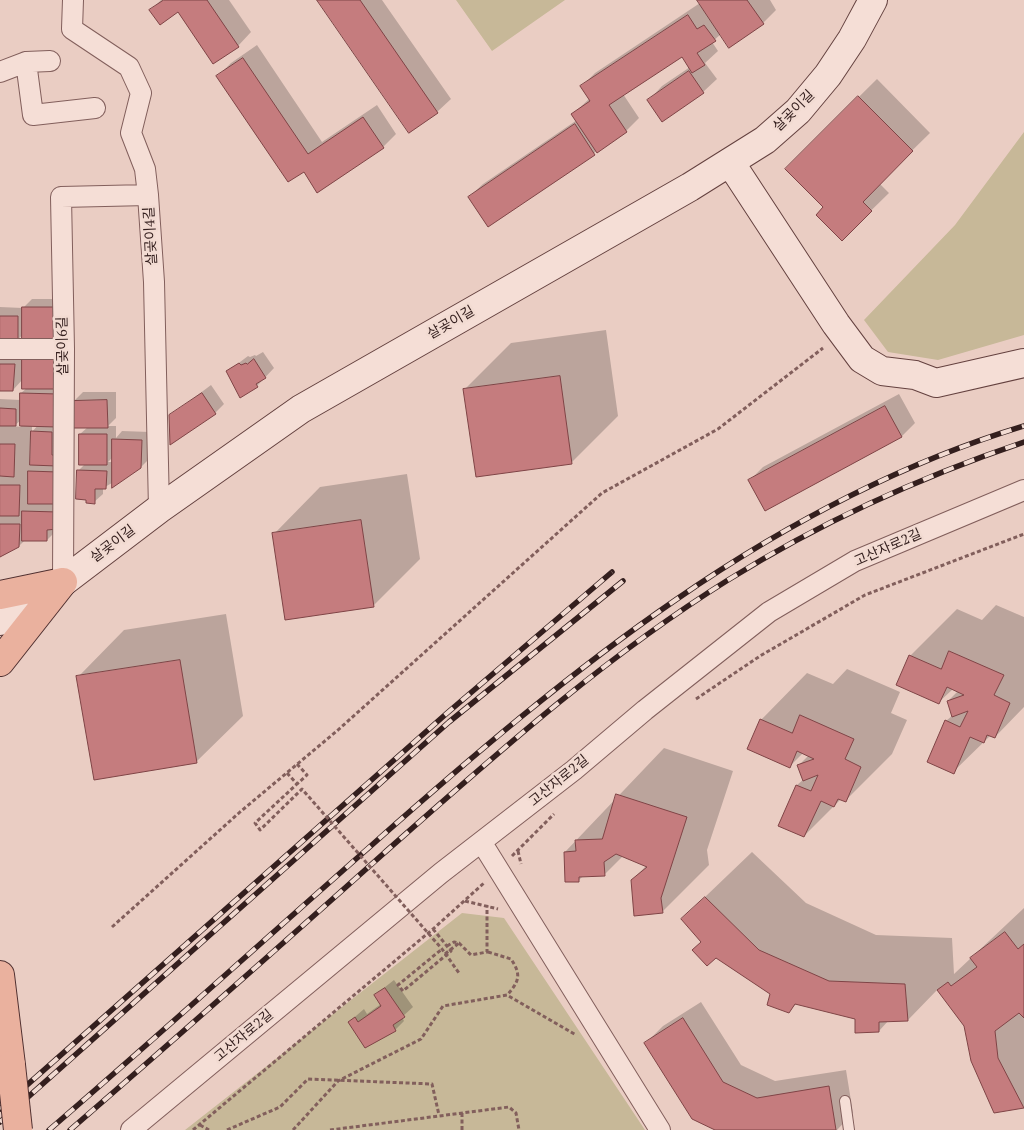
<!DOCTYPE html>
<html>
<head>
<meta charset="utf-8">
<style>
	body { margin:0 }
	canvas { display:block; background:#eacdc3 }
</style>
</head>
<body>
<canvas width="1024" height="1130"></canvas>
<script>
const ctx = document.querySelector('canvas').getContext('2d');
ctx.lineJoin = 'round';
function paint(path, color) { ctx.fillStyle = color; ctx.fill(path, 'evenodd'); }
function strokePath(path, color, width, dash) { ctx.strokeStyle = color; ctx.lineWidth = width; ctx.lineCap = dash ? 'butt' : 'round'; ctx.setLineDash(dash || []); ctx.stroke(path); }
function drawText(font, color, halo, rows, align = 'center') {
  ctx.font = font + ' "PT Serif","Noto Sans KR",serif'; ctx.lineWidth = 5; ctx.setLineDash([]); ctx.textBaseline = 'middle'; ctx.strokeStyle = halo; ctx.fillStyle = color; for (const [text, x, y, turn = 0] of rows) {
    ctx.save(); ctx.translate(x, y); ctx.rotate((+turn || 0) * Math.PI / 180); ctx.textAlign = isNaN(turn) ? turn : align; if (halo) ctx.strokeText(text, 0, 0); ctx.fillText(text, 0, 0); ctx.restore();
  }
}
const green = new Path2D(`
	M456 0H565L492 51Z
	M1024 132V335L938 360 888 352 864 320 955 225Z
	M462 913 504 918 645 1130H185Z`);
const shadow = new Path2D(`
	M161 0H229L251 32 238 46 178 11 151 10Z
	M318 0H382L451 99 437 112Z
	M698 0H770L776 10 763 23 721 34 712 42 718 51 705 63 717 79 703 92 663 120 649 100 662 86 690 67 682 55 623 94 639 118 626 131 488 226 469 197 483 184 577 120 573 114 590 98 582 86 595 73 700 3Z
	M257 45 322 142 377 105 396 134 383 147 304 171 218 76 231 63Z
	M877 79 930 133 879 183 889 193 842 239 825 207 786 169Z
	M32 299H66L18 339H0V307L23 308Z
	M606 330 618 416 571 463 464 390 511 343Z
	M66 350 56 531 47 540 26 539 19 546 0 555V426L2 425H0V399L21 400V393L27 388 23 379 13 390 0 389V356ZM21 420V427L14 426ZM32 425H38L32 432Z
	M263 352 274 368 257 386 228 371 248 356 250 357 255 355 256 356Z
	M211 385 224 404 215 413 172 442 171 415Z
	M83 392H116V418L108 426H116V438L122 431 150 432V458L141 467 103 488V494L94 502 78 471 85 464 80 434 88 427 74 401ZM113 457V462H108Z
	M899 394 915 423 902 436 750 480 763 467Z
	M407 474 420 559 373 606 274 534 320 487Z
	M996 605 1024 617V707L995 737 991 735 953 772 946 721 953 715 948 701 958 691 953 689 939 702 910 656 957 609 982 620Z
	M226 614 243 716 196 762 78 677 124 630Z
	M847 669 900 692 891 713 907 720 892 754 845 801 841 799 804 836 779 825 797 785 804 779 799 765 809 755 803 753 790 766 761 720 807 673 833 684Z
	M664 748 733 771 707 850 709 865 662 912 632 880 646 866 623 856 604 875H584L579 880 565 852Z
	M752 852 806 903 876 935 952 938 954 974 1024 908V1106L995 1112 965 1026 938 989 908 1020H889L879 1031 856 1018 797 1003 789 1011 772 994 702 941 682 919Z
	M394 980 413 1007 402 1017 404 1021 395 1030 365 1046 349 1022 364 1009 367 1014 381 1004 375 995Z
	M701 1002 741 1065 775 1081 846 1070 853 1113 837 1130H718L646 1043 663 1026Z`);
const building = new Path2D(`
	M164 0H207L239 47 213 64 178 12 160 25 149 10Z
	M317 0H360L438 113 409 133Z
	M697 0H747L764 24 729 48Z
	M688 15 697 29 704 25 716 41 697 53 705 65 692 73 682 57 609 105 627 132 597 153 571 114 590 101 580 86Z
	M243 58 308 154 363 117 384 148 317 193 304 172 288 182 216 76Z
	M689 71 704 93 662 122 647 100Z
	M858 96 913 151 863 202 872 211 842 241 816 215 823 207 785 169Z
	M575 124 595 155 488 227 468 197Z
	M22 307H57L58 342H22Z
	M0 316H18V341L0 340Z
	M22 358 58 359 57 389H22Z
	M254 359 266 378 256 384 258 387 240 398 226 371 239 363 241 365 246 363 247 364Z
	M0 364H15L13 391H0Z
	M560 376 572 464 476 477 463 389Z
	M20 393 58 394 57 427 20 426Z
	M202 393 216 414 170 445 169 415Z
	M107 400 108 428H73V401Z
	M885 406 902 437 765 511 748 480Z
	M0 408 16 409V426H0Z
	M31 431 52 432V455H57V466L30 465Z
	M79 434H107V465H79Z
	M112 439 142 440 141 468 112 488Z
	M0 444H15L14 477 0 476Z
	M77 470 107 471 106 489H95V504L86 503V500L76 499Z
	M28 471 58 472 57 504H28Z
	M0 485H20L19 516H0Z
	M22 511 58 512V529L47 530V541H22Z
	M361 520 374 607 285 620 272 533Z
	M0 524H20L19 547 0 557Z
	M949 651 1004 675 994 695 1010 703 995 738 987 735 984 743 970 737 954 774 927 762 945 720 960 727 968 711 952 717 947 701 964 695 947 687 939 704 896 685 909 655 941 669Z
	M180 660 197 763 94 780 76 676Z
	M800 715 854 739 845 759 861 767 846 802 838 799 834 807 821 801 804 837 778 826 796 785 811 791 818 775 803 781 797 765 814 759 797 751 790 768 747 749 760 719 792 733Z
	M616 794 687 817 661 898 663 913 634 916 631 880 647 867 616 854 604 862 605 876 579 877V882H565L564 852 576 851 575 840 602 839Z
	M705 897 759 950 829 981 905 984 908 1021 879 1022V1032L855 1033V1019L795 1004 789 1013 767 1005 770 994 716 958 707 966 692 950 701 942 681 919Z
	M1005 932 1018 949 1024 944V1018L1019 1013 995 1031 998 1058 1024 1108 994 1113 971 1061 964 1026 937 990 948 982 951 986 977 967 970 958Z
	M385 988 405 1017 393 1025 396 1031 365 1048 348 1022 355 1017 358 1022 381 1006 374 995Z
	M683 1018 723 1082 757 1098 829 1086 836 1130H715L692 1119 644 1043Z`);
const path = new Path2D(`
	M696 699 760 656 865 595 1024 534
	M297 764 307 775 297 784
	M518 851 521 864
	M512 856 554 814
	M465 901 498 909
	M112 927 240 812 338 730 602 493 718 429 823 348
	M433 929 451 951 403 991 398 985 442 949
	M447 946 454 942 459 943 471 955 487 952V905
	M488 952 511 959C521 974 520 981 507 995
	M200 1125 209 1130
	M193 1130 433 929 484 883
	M227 1130 280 1107 308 1079 432 1084 439 1115
	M293 1130 338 1081 421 1039 443 1006 507 995 576 1035
	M330 1130 509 1107 516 1113 519 1130
	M462 1130V1112`);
const lane = new Path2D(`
	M845 1101 849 1130`);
const street = new Path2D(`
	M73 0 72 29 129 67 141 93 131 133 145 169 148 195 154 282 159 509
	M26 62 33 115 95 108
	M0 72 26 62 50 61
	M0 349H64
	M63 582 64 349 61 197 148 195
	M482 843 660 1130
	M131 1130 441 873 574 770 645 710 769 612 855 561 1024 490`);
const secondary = new Path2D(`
	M730 162 836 324 862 359 882 371 915 375 936 383 1024 363
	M0 621 63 582 159 509 301 409 690 187 765 140 798 111 828 75 852 39 873 0`);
const primary = new Path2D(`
	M0 595 63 582
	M0 662 63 582
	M0 975 11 1065`);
const rail = new Path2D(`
	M0 1109 446 714 612 572
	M0 1122 449 722 623 581
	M49 1130C158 1036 265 939 373 844 566 673 772 502 1024 426
	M70 1130C175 1039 279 947 383 854 493 757 603 658 728 580 821 522 920 477 1024 442`);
const pathBridge = new Path2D(`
	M287 773 297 784 255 823 260 830 302 789 442 949 459 973
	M445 954 459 943`);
const primaryBridge = new Path2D(`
	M11 1065 18 1130`);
const streetNames = [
	["살곶이길",794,111,-45],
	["살곶이4길",151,236,-93],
	["살곶이길",451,323,-30],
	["살곶이6길",63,346,-91],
	["살곶이길",113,544,-37],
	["고산자로2길",888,548,-24],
	["고산자로2길",559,781,-39],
	["고산자로2길",244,1036,-40]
];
paint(green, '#c7b898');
paint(shadow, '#0003');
paint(building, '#c57c7e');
strokePath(building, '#7f4446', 1);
strokePath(lane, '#825f5c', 12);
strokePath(street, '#825f5c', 22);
strokePath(secondary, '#64413f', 30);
strokePath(primary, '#503030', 30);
strokePath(path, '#825f5c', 3, [4, 2.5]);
strokePath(lane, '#f5ded6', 10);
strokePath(street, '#f5ded6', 20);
strokePath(secondary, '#f5ded6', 28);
strokePath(primary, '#eab19e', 28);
strokePath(rail, '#341f1e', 5.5);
strokePath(rail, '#f2dbd2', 4, [11]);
strokePath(primaryBridge, '#503030', 30, []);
strokePath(pathBridge, '#825f5c', 3, [4, 2.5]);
strokePath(primaryBridge, '#eab19e', 28);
drawText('14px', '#341f1e', '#f2dbd2', streetNames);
</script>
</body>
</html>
